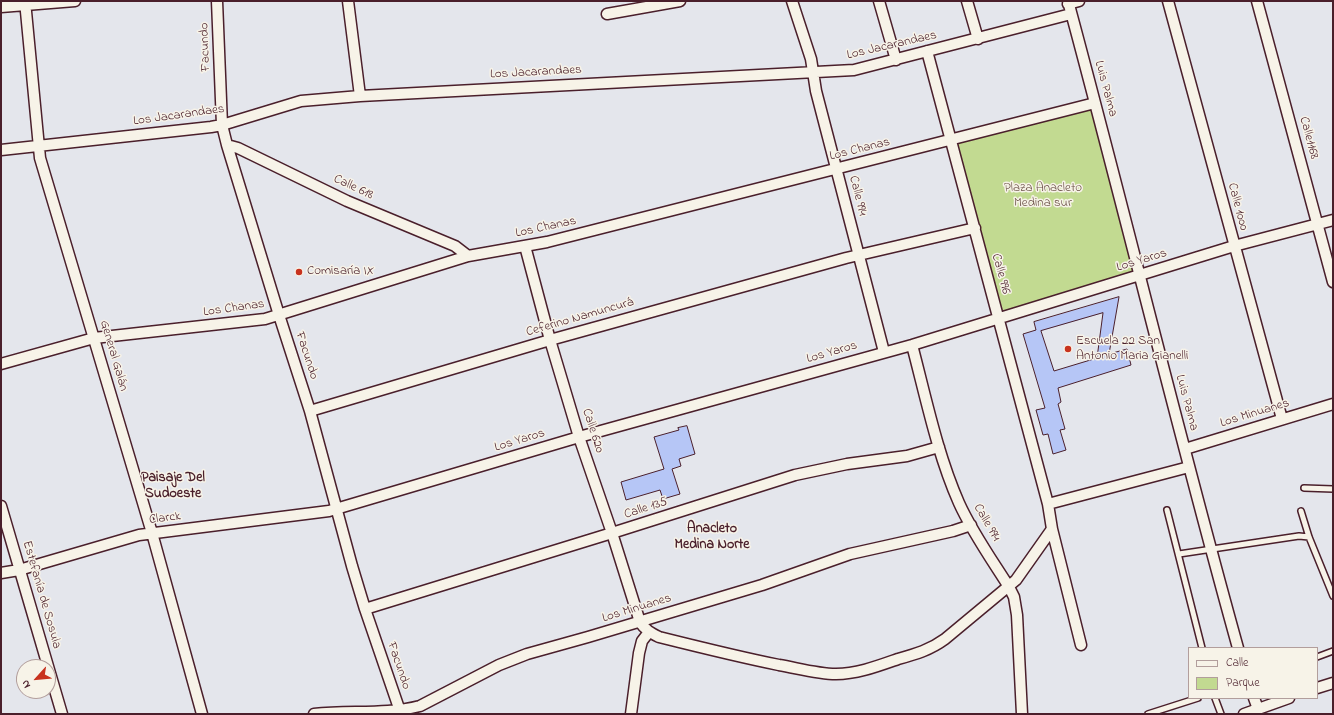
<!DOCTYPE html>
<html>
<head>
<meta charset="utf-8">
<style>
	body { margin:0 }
	#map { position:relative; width:1334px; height:715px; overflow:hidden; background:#e4e6ec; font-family:"Indie Flower",sans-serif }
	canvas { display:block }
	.frame { position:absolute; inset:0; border:2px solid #4a1f2b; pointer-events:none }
	.legend { position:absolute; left:1188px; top:647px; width:130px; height:52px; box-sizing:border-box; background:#f7f3e8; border:1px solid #b29e9c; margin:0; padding:5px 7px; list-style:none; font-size:12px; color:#4a1f2b }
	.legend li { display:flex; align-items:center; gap:8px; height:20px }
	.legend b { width:20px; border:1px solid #b29e9c }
	.north { position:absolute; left:16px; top:659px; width:40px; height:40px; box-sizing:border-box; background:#f7f3e8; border:1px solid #b29e9c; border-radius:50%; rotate:243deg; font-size:11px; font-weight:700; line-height:16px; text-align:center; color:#4a1f2b }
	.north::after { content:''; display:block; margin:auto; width:14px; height:18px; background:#c8321e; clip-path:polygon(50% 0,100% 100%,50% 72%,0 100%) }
</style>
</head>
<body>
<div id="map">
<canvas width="1334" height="715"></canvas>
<div class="frame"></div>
<ul class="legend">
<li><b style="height:5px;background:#f7f3e8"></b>Calle</li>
<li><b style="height:11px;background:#c2da91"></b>Parque</li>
</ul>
<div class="north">N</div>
</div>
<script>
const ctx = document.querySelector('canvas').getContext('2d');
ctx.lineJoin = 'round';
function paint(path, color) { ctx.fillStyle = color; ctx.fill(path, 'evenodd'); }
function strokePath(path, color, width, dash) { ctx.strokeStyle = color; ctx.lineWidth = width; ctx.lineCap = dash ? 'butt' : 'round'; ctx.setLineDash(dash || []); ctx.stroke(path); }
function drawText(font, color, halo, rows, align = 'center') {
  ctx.font = font + ' "Indie Flower",sans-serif'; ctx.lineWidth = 3; ctx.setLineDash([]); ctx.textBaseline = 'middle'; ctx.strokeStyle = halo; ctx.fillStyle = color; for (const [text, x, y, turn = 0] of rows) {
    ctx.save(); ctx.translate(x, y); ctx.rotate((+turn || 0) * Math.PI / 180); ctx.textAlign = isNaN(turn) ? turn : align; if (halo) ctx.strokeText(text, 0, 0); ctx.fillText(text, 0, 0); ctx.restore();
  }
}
const green = new Path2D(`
	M1095 103 1139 275 999 319 951 139Z`);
const building = new Path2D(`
	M1119 297 1109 354 1127 349 1131 365 1058 388 1061 402 1058 404 1065 429 1060 430 1066 450 1053 454 1048 434 1043 435 1036 410 1045 408 1023 334 1036 330 1034 322ZM1103 313 1097 358 1054 371 1041 331Z
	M687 426 695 454 679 459 681 466 672 469 680 494 663 499 660 490 626 500 621 482 664 469 654 437 679 430 678 428Z`);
const service = new Path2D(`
	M1304 488 1333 489
	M1167 510 1202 648
	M1301 511 1309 537 1333 596
	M1179 554 1299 536 1309 537
	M1317 657 1333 651
	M1215 698 1221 714
	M1148 714 1198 698`);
const minor = new Path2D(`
	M25 1 40 158 152 533 202 714
	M217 1 222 125 227 145 279 315 310 411 352 566 365 609 401 714
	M348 1 360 96
	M792 1 811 59 816 91 884 352
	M879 1 896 60
	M967 1 978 39
	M1068 1C1126 216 1178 433 1238 648
	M1168 1 1282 419
	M1257 1 1333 282
	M1068 4 1079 1
	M1 7 75 1
	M607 14 680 1
	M927 51 1048 504 1052 529 1081 645
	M227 145 238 148 347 201 455 246 468 256
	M1 150 211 127 222 125 301 101 360 96 854 70 1071 14
	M525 246 550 340 579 437 612 533 640 622C645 630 651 633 659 637 699 647 739 657 779 665 797 668 817 674 836 674 857 674 878 666 898 659 916 654 930 650 945 639L1016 580 1052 529
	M912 345C926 398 937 453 959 503 972 532 992 560 1009 587L1014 597 1017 615 1022 714
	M1 364 94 338 265 319 468 256 547 242 1095 103
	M310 411 550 340 846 258 975 228
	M1185 449 1333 404
	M1048 504 1189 467
	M1 506 62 714
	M1 573 19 570 139 535 329 511 579 437 912 345 1234 246 1333 220
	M365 609 612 533 795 475 847 464 907 456 939 447
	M1317 688 1333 683
	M1254 698 1258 709
	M314 714C350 710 385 715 420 706L499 665 527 654 588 637 762 585 850 554 953 531 971 525
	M631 714 639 653 642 641 649 632
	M1244 714 1289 698`);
const markers = [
	[299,272,4,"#c8321e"],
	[1068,349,4,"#c8321e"]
];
const streetNames = [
	["Los Jacarandaes",892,46,-13],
	["Facundo",206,47,-92],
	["Los Jacarandaes",536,73,-3],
	["Luis Palma",1105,89,75],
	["Los Jacarandaes",179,116,-8],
	["Calle1168",1308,138,75],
	["Los Chanas",860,150,-14],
	["Calle 618",353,188,25],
	["Calle 994",857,196,76],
	["Calle 1000",1237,207,75],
	["Los Chanas",546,228,-12],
	["Los Yaros",1142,261,-17],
	["Calle 996",1000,274,75],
	["Los Chanas",234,309,-8],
	["Ceferino Namuncurá",580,318,-16],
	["Los Yaros",832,353,-16],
	["General Galán",113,356,74],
	["Facundo",306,356,72],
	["Luis Palma",1186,403,75],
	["Los Minuanes",1255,414,-17],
	["Calle 620",592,431,72],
	["Los Yaros",520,441,-17],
	["Calle 135",646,509,-18],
	["Clarck",165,519,-7],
	["Calle 994",986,523,60],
	["Estefanía de Sosula",41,595,74],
	["Los Minuanes",637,609,-17],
	["Facundo",398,666,71]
];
const parkNames = [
	["Plaza Anacleto",1043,189],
	["Medina sur",1043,204]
];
const poiNames = [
	["Comisaría IX",307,272],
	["Escuela 22 San",1076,342],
	["Antonio Maria Gianelli",1076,357]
];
const neighbourhoodNames = [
	["Paisaje Del",173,479],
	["Sudoeste",173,495],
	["Anacleto",712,530],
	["Medina Norte",712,546]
];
paint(green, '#c2da91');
paint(building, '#b6c6f6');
strokePath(building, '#4a1f2b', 1);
strokePath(service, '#4a1f2b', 8);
strokePath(minor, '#4a1f2b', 13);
strokePath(service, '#f7f3e8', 5);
strokePath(minor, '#f7f3e8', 10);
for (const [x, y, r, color] of markers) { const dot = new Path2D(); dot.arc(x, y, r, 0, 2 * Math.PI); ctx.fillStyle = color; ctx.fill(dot); strokePath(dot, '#f7f3e8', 1.5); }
drawText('13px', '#4a1f2b', '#f7f3e8', streetNames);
drawText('13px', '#684e44', '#f7f3e8', parkNames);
drawText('13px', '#4a1f2b', '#f7f3e8', poiNames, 'left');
drawText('bold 14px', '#4a1f2b', '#f7f3e8', neighbourhoodNames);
</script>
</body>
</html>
